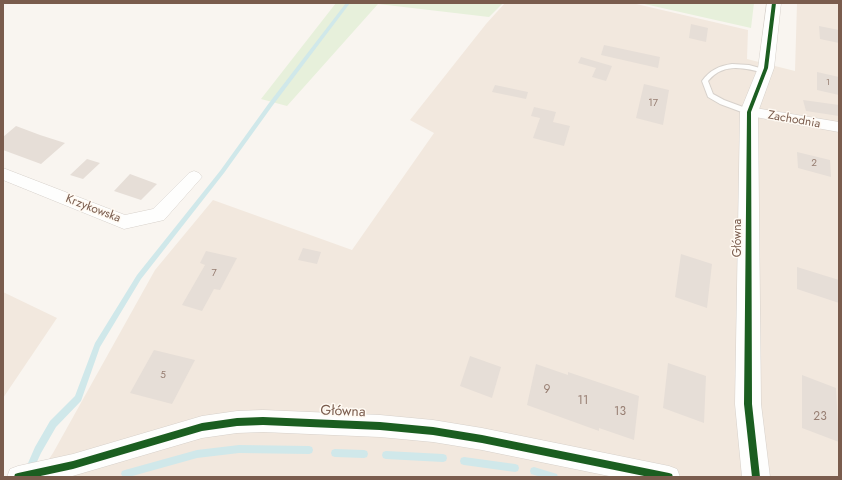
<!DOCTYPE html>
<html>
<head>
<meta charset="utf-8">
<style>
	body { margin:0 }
	#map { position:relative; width:842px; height:480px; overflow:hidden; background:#f9f5f0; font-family:Jost,sans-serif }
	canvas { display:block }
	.frame { position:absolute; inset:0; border:4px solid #7a5c4d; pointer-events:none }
</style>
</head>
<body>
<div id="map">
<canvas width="842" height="480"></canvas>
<div class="frame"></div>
</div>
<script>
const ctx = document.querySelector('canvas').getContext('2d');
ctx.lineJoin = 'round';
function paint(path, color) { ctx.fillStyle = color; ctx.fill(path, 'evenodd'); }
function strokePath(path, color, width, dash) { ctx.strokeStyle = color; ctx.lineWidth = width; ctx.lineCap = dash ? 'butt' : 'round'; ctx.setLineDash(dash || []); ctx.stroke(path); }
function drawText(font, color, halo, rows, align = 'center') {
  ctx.font = font + ' Jost,sans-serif'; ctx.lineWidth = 3; ctx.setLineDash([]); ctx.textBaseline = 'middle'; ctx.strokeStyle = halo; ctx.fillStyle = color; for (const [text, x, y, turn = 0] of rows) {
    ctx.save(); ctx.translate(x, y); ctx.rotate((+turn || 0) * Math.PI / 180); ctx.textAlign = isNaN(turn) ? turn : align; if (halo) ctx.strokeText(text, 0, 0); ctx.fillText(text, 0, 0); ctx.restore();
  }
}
const residential = new Path2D(`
	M505 3H632L748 30 747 59 795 71 797 3H839V477H37L53 453 155 270 213 200 352 250 434 133 410 120 486 24Z
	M3 292 57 318 3 398Z`);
const green = new Path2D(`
	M336 3H503L489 17 378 4 287 106 261 99Z
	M640 3H754L751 28Z`);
const stream = new Path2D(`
	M346 3H350L273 105 224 173 141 279 100 347 81 401 56 427 41 453 30 477H22L35 447 50 421 75 396 95 343 137 275 220 171 269 103Z
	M239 445 309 446 312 447 313 450 312 453 309 454 239 453 197 458 129 477H123L121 474 122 471 125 470 197 450Z
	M335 449 364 450 367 451 368 454 367 457 364 458 335 457 332 456 331 453 332 450Z
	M386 451 443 454 446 455 447 458 446 461 443 462 386 459 383 458 382 455 383 452Z
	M464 457 515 464 518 465 519 468 518 471 515 472 464 465 461 464 460 461 461 458Z
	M534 467 557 474 558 477H541L531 474 530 471 531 468Z`);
const building = new Path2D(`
	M691 24 708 28 706 42 689 38Z
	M819 26 839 30V43L820 39Z
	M604 45 660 57 658 68 601 55Z
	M581 57 612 66 606 81 592 77 596 68 578 63Z
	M817 72 839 77V95L817 90Z
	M644 84 669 90 663 125 636 118Z
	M495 85 528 92 526 99 492 92Z
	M803 100 839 105V116L806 111Z
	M534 107 556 112 553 122 570 126 564 146 533 138 540 118 531 116Z
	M16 126 40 135 65 143 41 164 3 150V137Z
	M797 152 830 160 831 177 798 168Z
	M87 159 100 163 83 179 70 175Z
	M130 174 157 184 141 200 114 191Z
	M303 248 321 252 317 264 298 260Z
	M206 251 237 258 220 290 214 289 202 311 182 305 205 265 200 263Z
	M681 254 712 264 707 308 675 297Z
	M797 267 839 280V303L797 289Z
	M154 350 195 360 172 404 130 393Z
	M470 356 501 367 492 398 460 386Z
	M668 363 706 376 704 423 663 408Z
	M536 364 568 375V372L639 396 634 440 599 428V431L527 405Z
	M802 375 836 388 839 442 802 428Z`);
const service = new Path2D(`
	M732 64 749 65 767 70 768 71 765 73C744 68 724 62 708 81L713 94 724 100 751 110V114H747L720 104 708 97 702 81C710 70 719 66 732 64Z`);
const minor = new Path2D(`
	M749 107 839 122V132L744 115 742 112 744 109Z
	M3 168 125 215 153 209 189 173 194 171 199 173 202 177 164 220 124 229 3 180Z
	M263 410 380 415 433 420 482 428 669 466 677 469 680 477H614L482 450 433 442 380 437 263 432 237 433 202 438 69 477H7L10 469 18 466 73 454 202 416 237 411Z`);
const tertiary = new Path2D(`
	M767 3H781L774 68 758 112 761 404 770 477H742L735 404 740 112 758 68Z`);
const cycleway = new Path2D(`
	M772 3H776L768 68 751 112 752 404 760 477H752L744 404 747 112 764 68Z
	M263 417 380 422 433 427 482 435 669 473 672 474 673 477H649L482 443 433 435 380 430 263 425 237 426 202 431 73 469 36 477H14L15 474 18 473 73 461 202 423 237 418Z`);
const farNumbernames = [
	["1",828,83]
];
const numberNames = [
	["17",653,104],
	["2",814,164],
	["7",214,274],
	["5",163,376]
];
const streetNames = [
	["Zachodnia",794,120,10],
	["Krzykowska",93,209,21],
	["Główna",738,238,-90]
];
const nearNumbernames = [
	["9",547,390],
	["11",583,401],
	["13",620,412],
	["23",820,417]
];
const nearStreetnames = [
	["Główna",343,412,2]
];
paint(residential, '#f2e8de');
paint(green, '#e7f0db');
paint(stream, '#d0e8ea');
paint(building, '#e6ded7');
strokePath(service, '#d7d1cb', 2);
strokePath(minor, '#d7d1cb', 1);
strokePath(tertiary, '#d7d1cb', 1);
paint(service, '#fefefd');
paint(minor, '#fefefd');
paint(tertiary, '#fefefd');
paint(cycleway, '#1b5e20');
drawText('9px', '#977e72', null, farNumbernames);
drawText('10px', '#977e72', null, numberNames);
drawText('12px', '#7a5c4d', '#fffaf3', streetNames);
drawText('12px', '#977e72', null, nearNumbernames);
drawText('14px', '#7a5c4d', '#fffaf3', nearStreetnames);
</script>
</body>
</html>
